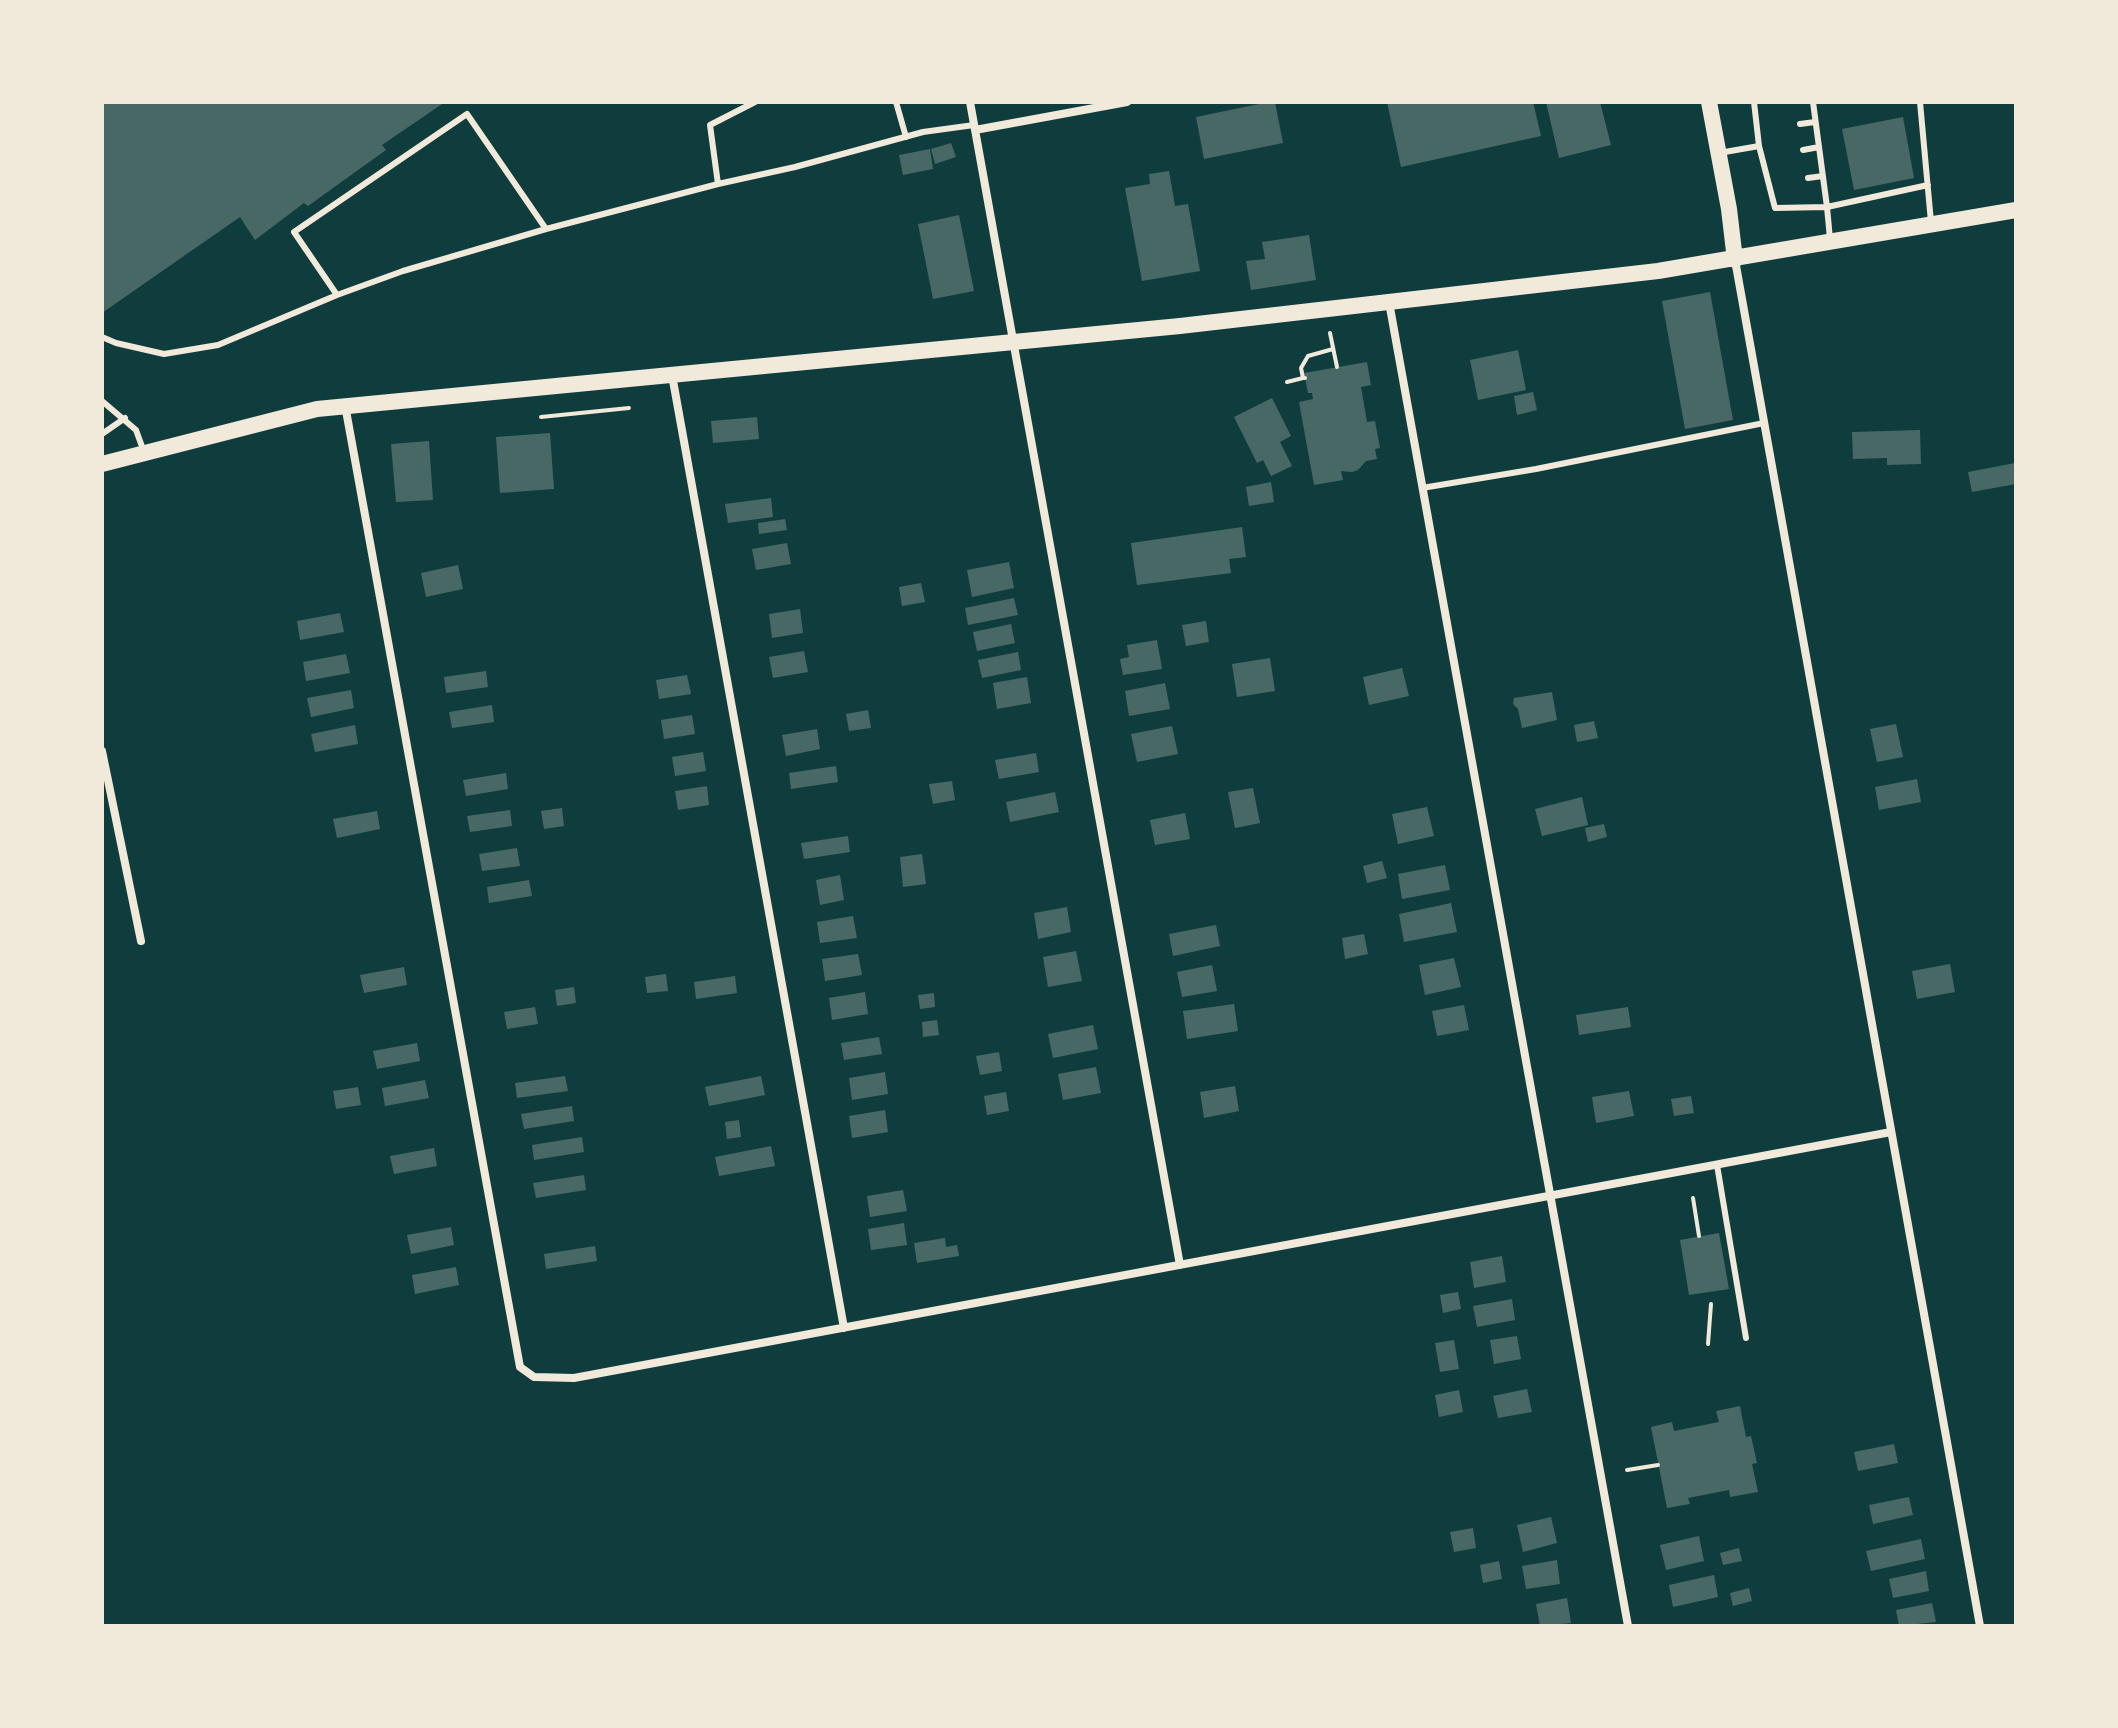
<!DOCTYPE html>
<html>
<head>
<meta charset="utf-8">
<style>
	body { margin:0 }
	#map { position:relative; width:2118px; height:1728px; overflow:hidden; background:#0f3d3e; font-family:Jost,sans-serif }
	canvas { display:block }
	.frame { position:absolute; inset:0; border:104px solid #f1e9da; pointer-events:none }
</style>
</head>
<body>
<div id="map">
<canvas width="2118" height="1728"></canvas>
<div class="frame"></div>
</div>
<script>
const ctx = document.querySelector('canvas').getContext('2d');
ctx.lineJoin = 'round';
function paint(path, color) { ctx.fillStyle = color; ctx.fill(path, 'evenodd'); }
function strokePath(path, color, width, dash) { ctx.strokeStyle = color; ctx.lineWidth = width; ctx.lineCap = dash ? 'butt' : 'round'; ctx.setLineDash(dash || []); ctx.stroke(path); }
const building = new Path2D(`
	M102 102H445L382 145 386 150 308 206 304 203 255 240 240 217 102 313Z
	M1269 102H1275L1283 143 1204 159 1196 117Z
	M1387 102H1533L1541 136 1401 167Z
	M1546 102H1600L1611 145 1559 158Z
	M1903 117 1914 178 1854 190 1842 129Z
	M951 143 956 157 935 164 931 149Z
	M930 149 933 169 903 175 899 155Z
	M1169 171 1175 206 1188 204 1200 271 1142 281 1125 188 1150 184 1149 174Z
	M959 215 974 291 933 299 918 224Z
	M1309 235 1316 280 1251 290 1246 261 1265 259 1262 242Z
	M1710 292 1733 420 1685 429 1662 301Z
	M1518 350 1526 390 1478 400 1470 360Z
	M1367 362 1371 385 1361 387 1367 422 1375 421 1380 448 1375 449 1377 459 1366 461 1358 470 1352 472 1341 471 1343 480 1314 485 1299 402 1313 399 1312 393H1308L1304 373Z
	M1533 392 1537 410 1517 415 1514 396Z
	M1272 398 1291 436 1280 442 1292 466 1271 476 1263 460 1257 463 1234 417Z
	M757 417 759 439 713 443 711 421Z
	M1920 430 1921 464 1887 465V458L1853 459 1852 432Z
	M550 433 554 489 500 493 496 437Z
	M429 441 433 500 396 502 391 444Z
	M2015 463 2016 484 1972 492 1968 472Z
	M1271 482 1274 502 1249 506 1246 487Z
	M771 498 773 517 728 523 725 504Z
	M785 519 787 530 759 534 758 523Z
	M1242 527 1246 557 1229 559 1231 573 1137 585 1131 543Z
	M787 543 791 564 756 570 752 549Z
	M1009 562 1014 588 972 597 967 570Z
	M458 565 463 589 426 597 421 573Z
	M921 583 925 602 902 606 899 587Z
	M1014 598 1018 615 968 625 965 608Z
	M800 609 803 633 772 638 769 614Z
	M340 613 344 632 300 640 297 621Z
	M1206 621 1209 642 1186 646 1182 625Z
	M1011 624 1015 643 977 651 973 632Z
	M1157 640 1162 669 1123 675 1120 659 1129 657 1127 645Z
	M804 651 808 672 773 678 769 657Z
	M1018 652 1021 670 982 678 978 660Z
	M346 654 350 673 306 681 303 662Z
	M1270 658 1275 691 1237 697 1232 664Z
	M1402 668 1409 696 1369 705 1363 677Z
	M486 671 488 687 446 693 444 677Z
	M687 675 691 694 659 699 656 680Z
	M1027 677 1031 703 997 709 993 683Z
	M1165 683 1170 709 1129 716 1125 691Z
	M351 690 354 708 311 717 307 698Z
	M1552 692 1557 720 1522 728 1518 709 1513 704 1514 698Z
	M492 705 494 722 452 728 449 712Z
	M868 710 871 728 849 731 846 714Z
	M692 715 695 734 664 739 661 720Z
	M1594 721 1598 738 1577 742 1574 725Z
	M1896 724 1903 757 1877 762 1870 729Z
	M355 725 358 744 315 752 311 734Z
	M1172 726 1178 754 1137 762 1131 734Z
	M817 729 820 749 786 756 782 735Z
	M703 752 706 771 675 776 672 757Z
	M1036 753 1039 772 999 779 995 760Z
	M836 766 838 782 791 789 789 773Z
	M506 773 508 789 466 796 463 780Z
	M1917 779 1921 802 1879 810 1875 787Z
	M952 781 955 800 933 804 929 784Z
	M707 786 709 805 678 810 675 791Z
	M1253 788 1260 823 1235 828 1228 792Z
	M1055 792 1059 812 1010 822 1006 802Z
	M1582 797 1588 825 1542 836 1535 809Z
	M1427 807 1434 836 1398 844 1392 814Z
	M562 808 564 826 544 829 541 811Z
	M510 810 512 826 470 832 467 816Z
	M377 811 380 829 337 838 333 819Z
	M1185 813 1190 839 1155 845 1150 820Z
	M1604 824 1607 837 1588 842 1585 828Z
	M848 836 850 852 804 859 801 843Z
	M517 848 520 866 482 871 479 854Z
	M922 854 926 884 903 887 900 857Z
	M1382 861 1387 878 1367 883 1363 866Z
	M1445 865 1450 890 1402 899 1398 874Z
	M840 875 844 900 820 905 816 880Z
	M529 880 532 896 489 903 487 887Z
	M1451 903 1457 932 1404 942 1399 914Z
	M1067 907 1071 932 1038 939 1034 913Z
	M853 916 857 938 820 943 817 922Z
	M1216 925 1220 946 1173 956 1169 934Z
	M1364 934 1368 954 1345 959 1342 938Z
	M1076 951 1082 981 1048 987 1043 957Z
	M858 954 862 975 825 981 822 959Z
	M1454 958 1461 987 1425 995 1419 965Z
	M1950 964 1955 992 1917 999 1912 971Z
	M1212 965 1217 991 1182 997 1177 972Z
	M404 967 407 985 364 993 360 975Z
	M666 974 668 991 647 993 645 977Z
	M735 976 737 993 696 999 694 982Z
	M574 987 576 1003 557 1006 555 990Z
	M865 992 868 1014 832 1020 829 998Z
	M934 993 935 1007 920 1009 918 995Z
	M1234 1004 1238 1031 1187 1039 1183 1011Z
	M1464 1005 1469 1030 1437 1036 1432 1011Z
	M535 1007 538 1024 507 1029 504 1012Z
	M1628 1007 1631 1027 1579 1035 1576 1015Z
	M937 1020 939 1035 923 1037 922 1022Z
	M1093 1025 1098 1049 1053 1058 1048 1034Z
	M879 1037 882 1054 844 1060 841 1043Z
	M417 1043 420 1061 377 1069 373 1051Z
	M999 1052 1002 1071 980 1075 976 1056Z
	M1096 1067 1101 1093 1063 1100 1058 1074Z
	M885 1072 888 1094 852 1100 849 1078Z
	M565 1076 568 1091 517 1098 515 1083Z
	M761 1076 765 1095 709 1106 705 1087Z
	M425 1080 429 1098 385 1106 382 1088Z
	M1235 1086 1239 1111 1204 1118 1200 1092Z
	M358 1087 361 1105 336 1109 333 1091Z
	M1629 1091 1634 1116 1596 1123 1592 1097Z
	M1006 1092 1009 1111 987 1115 984 1096Z
	M1691 1096 1694 1113 1674 1116 1671 1099Z
	M572 1106 574 1121 524 1129 521 1114Z
	M885 1110 888 1132 852 1138 849 1116Z
	M739 1120 741 1137 727 1139 725 1122Z
	M582 1137 584 1152 534 1160 532 1145Z
	M771 1146 775 1166 719 1176 715 1157Z
	M434 1148 437 1166 394 1174 390 1156Z
	M584 1175 586 1190 536 1198 533 1183Z
	M903 1190 907 1211 870 1217 867 1196Z
	M904 1223 907 1245 871 1250 868 1229Z
	M451 1227 454 1245 411 1254 407 1235Z
	M1719 1233 1729 1289 1689 1295 1680 1240Z
	M945 1238 946 1247 957 1245 959 1256 917 1263 914 1243Z
	M595 1246 597 1261 546 1269 544 1254Z
	M1502 1256 1506 1282 1474 1288 1470 1262Z
	M456 1267 459 1285 415 1294 412 1275Z
	M1458 1292 1461 1309 1443 1313 1440 1295Z
	M1512 1299 1515 1320 1477 1327 1473 1306Z
	M1517 1336 1521 1359 1494 1364 1490 1340Z
	M1454 1340 1459 1369 1440 1372 1435 1343Z
	M1527 1389 1532 1412 1498 1418 1493 1396Z
	M1459 1390 1463 1412 1439 1417 1435 1395Z
	M1740 1406 1746 1437 1751 1436 1757 1463 1752 1464 1758 1492 1730 1497 1729 1490 1688 1498 1690 1504 1667 1508 1651 1427 1672 1422 1674 1431 1719 1422 1716 1411Z
	M1894 1444 1898 1463 1858 1471 1854 1452Z
	M1909 1497 1913 1515 1873 1524 1869 1505Z
	M1551 1517 1557 1543 1523 1552 1517 1525Z
	M1473 1528 1476 1548 1454 1552 1450 1532Z
	M1699 1536 1704 1561 1666 1570 1660 1545Z
	M1921 1539 1925 1559 1871 1571 1866 1551Z
	M1739 1548 1742 1561 1723 1565 1720 1553Z
	M1557 1560 1560 1584 1526 1589 1522 1566Z
	M1499 1561 1502 1579 1483 1583 1480 1565Z
	M1926 1571 1929 1591 1893 1598 1889 1579Z
	M1714 1575 1718 1597 1673 1607 1669 1585Z
	M1749 1588 1752 1601 1733 1606 1730 1593Z
	M1567 1598 1571 1623 1540 1626 1536 1604Z
	M1932 1603 1936 1622 1899 1626 1896 1610Z`);
const path = new Path2D(`
	M1330 333 1337 367
	M1305 378H1303L1301 368 1308 356 1333 349
	M1287 382 1303 378
	M541 417 629 408
	M1693 1198 1699 1236
	M1708 1344 1711 1304
	M1627 1470 1658 1465`);
const service = new Path2D(`
	M896 102 906 137
	M1813 102 1827 207 1928 185
	M1920 102 1931 222
	M1800 124 1815 122
	M1759 146 1775 208 1827 207 1830 239
	M1803 150 1819 147
	M1719 153 1759 146 1754 102
	M1808 178 1823 176
	M718 184 710 125 755 102
	M337 295 294 232 467 114 546 229
	M102 337 116 343 164 354 218 345 337 295 403 271 546 229 718 184 795 167 923 132 974 125
	M102 401 136 430 144 452
	M102 434 125 418
	M1422 488 1536 469 1764 423
	M1717 1165 1746 1338`);
const minor = new Path2D(`
	M970 102 1180 1265
	M975 130 1127 102
	M1735 260 1980 1626
	M1389 302 1628 1626
	M672 375 844 1328
	M345 405 520 1367 534 1377 574 1378 1891 1132
	M102 751 141 941`);
const secondary = new Path2D(`
	M1709 102 1729 209 1735 260
	M102 464 317 409 1180 326 1658 271 2016 210`);
paint(building, '#486865');
strokePath(path, '#f1e9da', 4);
strokePath(service, '#f1e9da', 6);
strokePath(minor, '#f1e9da', 8);
strokePath(secondary, '#f1e9da', 16);
</script>
</body>
</html>
